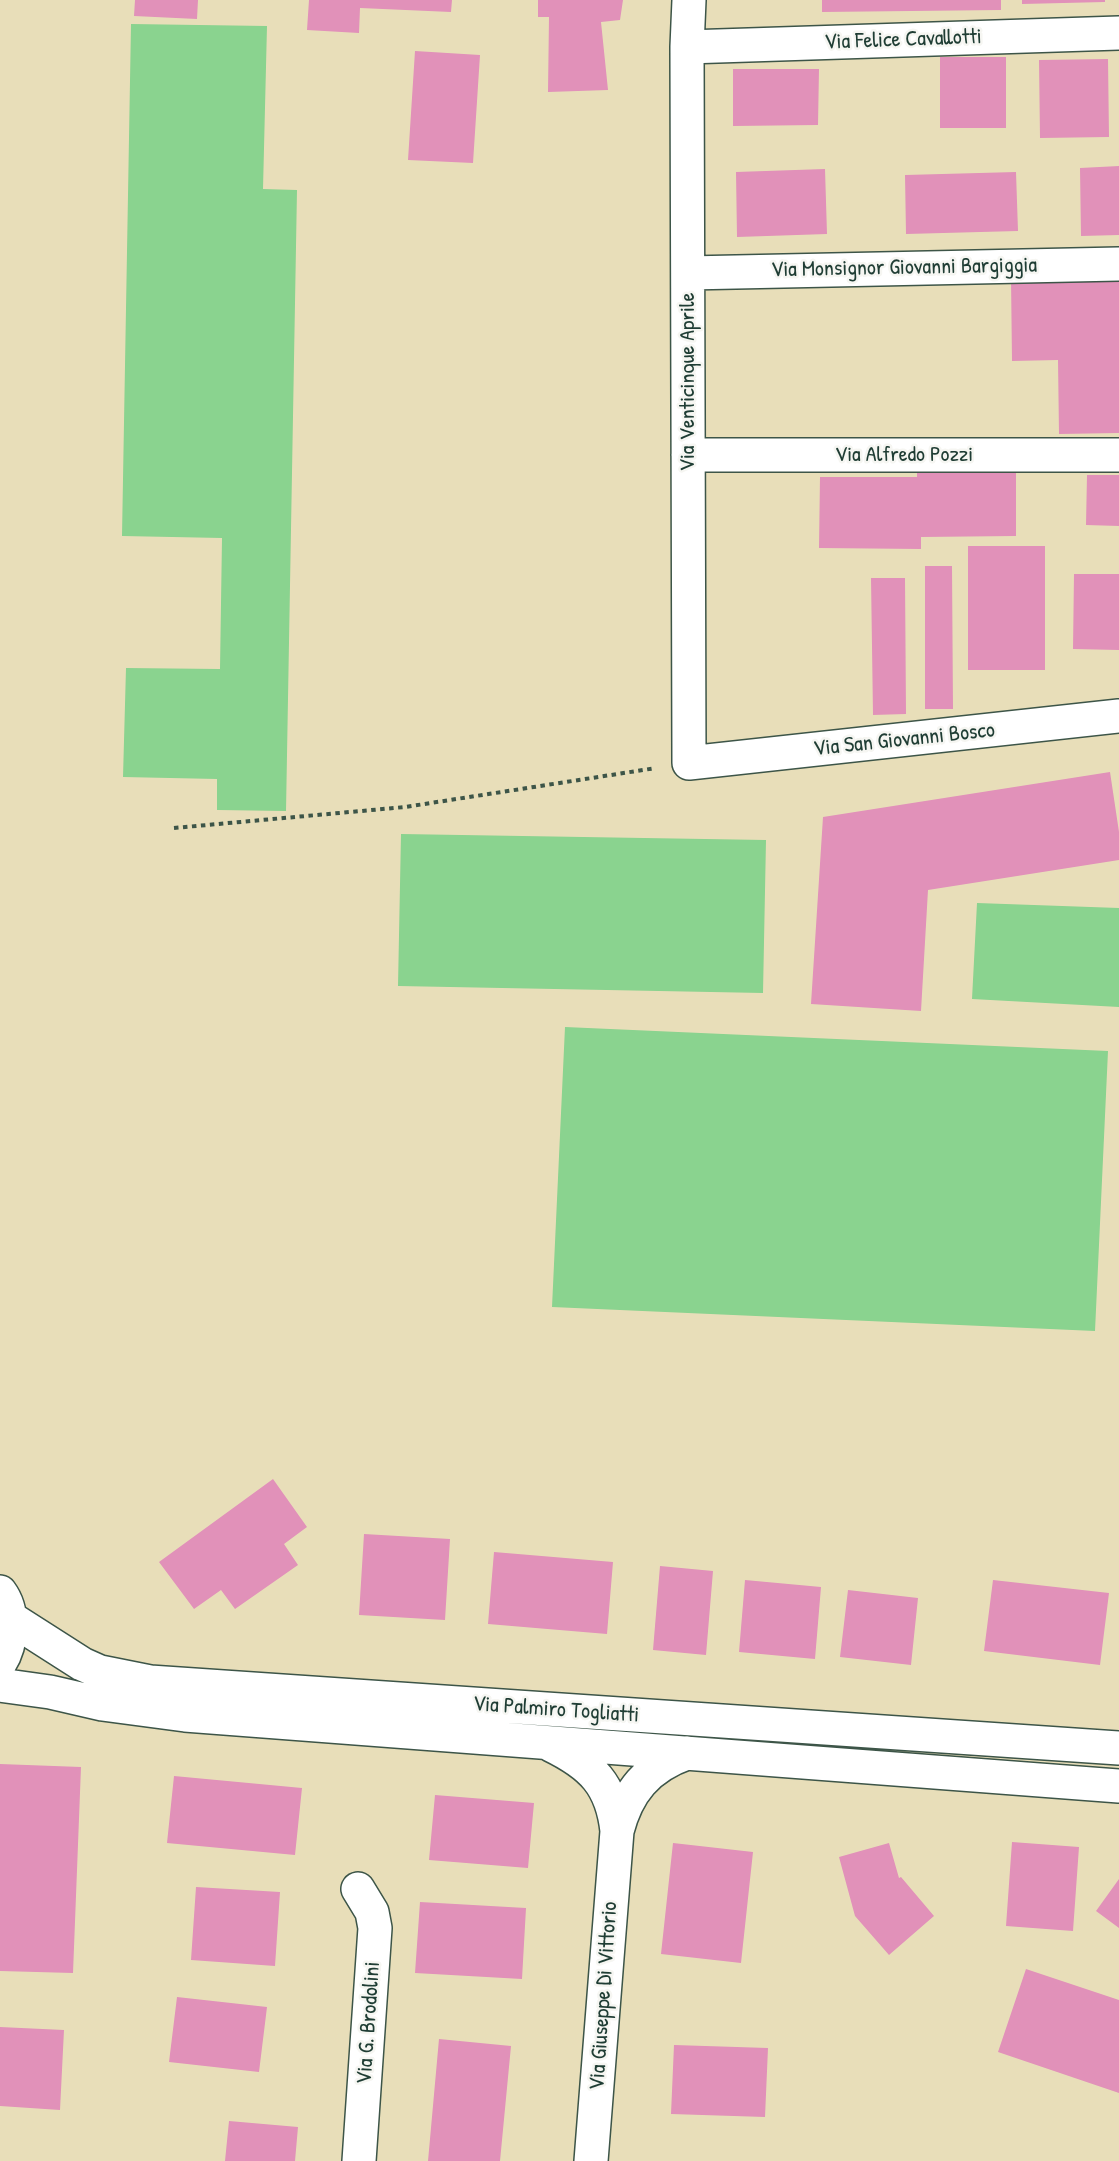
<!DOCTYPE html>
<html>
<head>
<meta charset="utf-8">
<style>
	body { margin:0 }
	canvas { display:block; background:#e8deb9 }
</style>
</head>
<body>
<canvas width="1119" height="2161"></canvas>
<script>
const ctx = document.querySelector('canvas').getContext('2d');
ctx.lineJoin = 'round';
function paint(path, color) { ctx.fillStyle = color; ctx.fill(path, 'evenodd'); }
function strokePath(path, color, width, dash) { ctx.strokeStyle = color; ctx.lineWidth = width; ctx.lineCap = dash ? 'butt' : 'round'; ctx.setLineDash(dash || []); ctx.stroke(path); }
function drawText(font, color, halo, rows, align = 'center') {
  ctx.font = font + ' "Patrick Hand",sans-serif'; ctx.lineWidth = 5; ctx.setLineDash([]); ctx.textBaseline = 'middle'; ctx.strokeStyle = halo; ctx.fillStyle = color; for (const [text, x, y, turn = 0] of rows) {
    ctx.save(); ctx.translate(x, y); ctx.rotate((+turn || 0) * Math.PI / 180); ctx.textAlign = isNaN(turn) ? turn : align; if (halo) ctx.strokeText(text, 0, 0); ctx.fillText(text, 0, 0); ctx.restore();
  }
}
const green = new Path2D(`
	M131 24 267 26 263 189 297 190 286 811 217 810V779L123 777 126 668 220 669 222 538 122 536Z
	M401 834 766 840 763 993 398 986Z
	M977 903 1119 908V1007L972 999Z
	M565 1027 1108 1051 1095 1331 552 1307Z`);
const building = new Path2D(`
	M135 0H198L197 19 134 16Z
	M309 0H452L451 12 360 8 359 33 307 30Z
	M538 0H623L620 20 601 22 608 90 548 92 549 17H538Z
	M822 0H1001V10L822 12Z
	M1022 0H1105V2L1022 4Z
	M415 51 480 55 473 163 408 160Z
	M940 57H1006V128H940Z
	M1108 59 1109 137 1040 138 1039 60Z
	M733 69H819L818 125 733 126Z
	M1119 166V235L1081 236 1080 168Z
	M825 169 827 234 737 237 736 172Z
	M1016 172 1018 231 906 234 905 175Z
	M1119 276V433L1059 434 1058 360 1012 361 1011 278Z
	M1016 464V536L921 537V549L819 548 820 477H917V466Z
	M1087 475H1119V526L1086 525Z
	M968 546H1045V670H968Z
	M925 566H952L953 709H925Z
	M1074 574H1119V650L1073 649Z
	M871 578H905L906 714 873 715Z
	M1110 772 1119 832V860L928 890 921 1011 811 1004 823 817Z
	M273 1479 307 1527 284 1544 298 1565 235 1609 221 1590 194 1609 159 1562Z
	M364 1534 450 1539 445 1620 359 1615Z
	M494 1552 613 1562 607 1634 488 1624Z
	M660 1566 713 1571 706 1655 653 1650Z
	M745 1580 821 1587 815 1659 739 1652Z
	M993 1580 1109 1593 1100 1665 984 1651Z
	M848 1590 918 1598 911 1665 840 1657Z
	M0 1764 81 1767 73 1973 0 1971Z
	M174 1776 302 1788 295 1855 167 1843Z
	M435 1795 534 1803 528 1868 429 1860Z
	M1012 1842 1079 1847 1073 1931 1006 1926Z
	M673 1843 753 1852 741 1963 661 1954Z
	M889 1843 899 1878 901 1877 934 1916 889 1955 855 1916 839 1857Z
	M1119 1879V1928L1096 1911Z
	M196 1887 280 1892 275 1966 191 1960Z
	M420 1902 526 1908 522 1979 415 1973Z
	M1026 1969 1119 2000V2093L998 2052Z
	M177 1997 267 2007 259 2072 169 2062Z
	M0 2027 64 2030 60 2110 0 2106Z
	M439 2039 511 2046 500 2161H428Z
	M674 2045 768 2048 765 2117 671 2114Z
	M229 2121 298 2127 295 2161H225Z`);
const path = new Path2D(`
	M174 828 405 807 656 768`);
const minor = new Path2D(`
	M689 0 687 47 689 763 1119 716
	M687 47 1119 33
	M688 273 1119 264
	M688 455H1119
	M0 1592C15 1612 12 1644 0 1663
	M10 1618 82 1664 100 1672 150 1682 1119 1748
	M0 1685 50 1692 102 1704 185 1715 1119 1786
	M551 1745C592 1765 612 1785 617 1831
	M358 1889 372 1912 375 1928 359 2161
	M591 2161 617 1831C627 1792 647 1767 687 1753`);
const streetNames = [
	["Via Felice Cavallotti",903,40,-2],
	["Via Monsignor Giovanni Bargiggia",904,268,-1],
	["Via Venticinque Aprile",688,382,-90],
	["Via Alfredo Pozzi",904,455],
	["Via San Giovanni Bosco",904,740,-6],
	["Via Palmiro Togliatti",556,1710,4],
	["Via Giuseppe Di Vittorio",604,1996,-86],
	["Via G. Brodolini",369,2023,-86]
];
paint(green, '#8ad38f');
paint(building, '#e191b9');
strokePath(minor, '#3d5548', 36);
strokePath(path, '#3d5548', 4, [4.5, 4.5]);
strokePath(minor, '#fff', 33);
drawText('22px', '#1f3d34', '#f6f6f2', streetNames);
</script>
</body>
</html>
